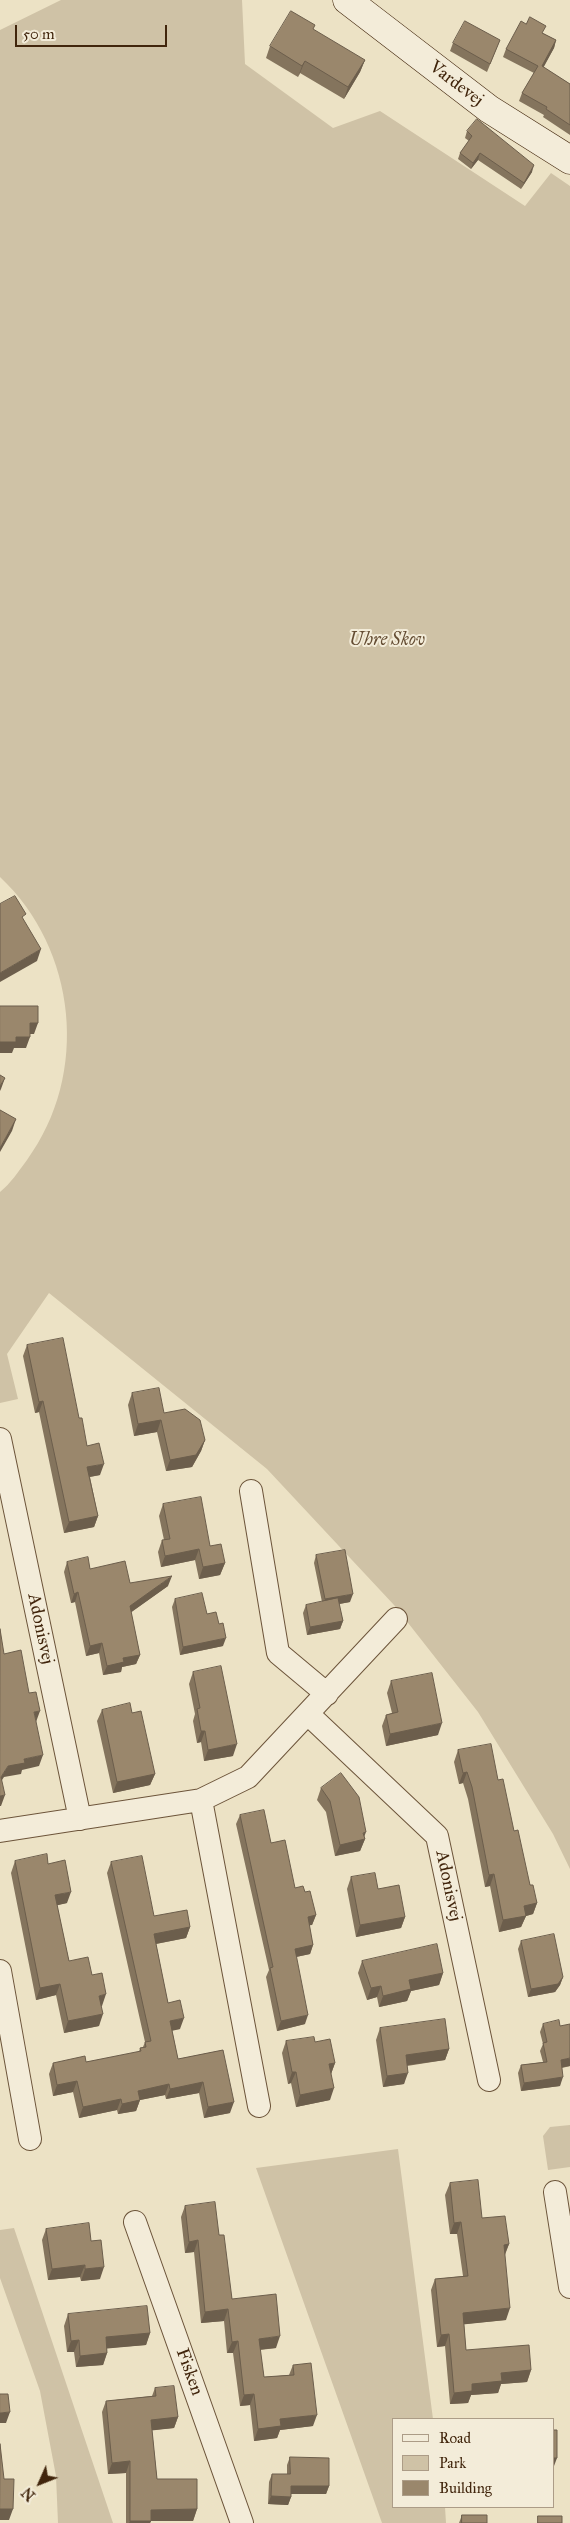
<!DOCTYPE html>
<html>
<head>
<meta charset="utf-8">
<style>
	body { margin:0 }
	#map { position:relative; width:570px; height:2523px; overflow:hidden; background:#ece2c5; font-family:"IM FELL Great Primer",serif }
	canvas { display:block }
	.legend { position:absolute; left:392px; top:2418px; width:162px; height:90px; box-sizing:border-box; background:#f3ecd9; border:1px solid #ac9c87; margin:0; padding:6px 9px; list-style:none; font-size:15px; color:#41250c }
	.legend li { display:flex; align-items:center; gap:10px; height:25px }
	.legend b { width:25px; border:1px solid #ac9c87 }
	.north { position:absolute; left:15px; top:2458px; width:50px; height:50px; -webkit-text-stroke:4px #f3ecd9; paint-order:stroke; rotate:226deg; font-size:14px; font-weight:700; line-height:20px; text-align:center; color:#41250c }
	.north::after { content:''; display:block; margin:auto; width:18px; height:22px; background:#41250c; clip-path:polygon(50% 0,100% 100%,50% 72%,0 100%) }
	.scale { position:absolute; left:15px; top:25px; width:152px; height:22px; box-sizing:border-box; border:2px solid #41250c; border-top:0; padding-left:6px; font-size:15px; line-height:18px; white-space:nowrap; color:#41250c; -webkit-text-stroke:4px #f3ecd9; paint-order:stroke }
</style>
</head>
<body>
<div id="map">
<canvas width="570" height="2523"></canvas>
<ul class="legend">
<li><b style="height:6px;background:#f3ecd9"></b>Road</li>
<li><b style="height:14px;background:#cfc2a6"></b>Park</li>
<li><b style="height:14px;background:#9a876c"></b>Building</li>
</ul>
<div class="north">N</div>
<div class="scale">50 m</div>
</div>
<script>
const ctx = document.querySelector('canvas').getContext('2d');
ctx.lineJoin = 'round';
function paint(path, color) { ctx.fillStyle = color; ctx.fill(path, 'evenodd'); }
function strokePath(path, color, width, dash) { ctx.strokeStyle = color; ctx.lineWidth = width; ctx.lineCap = dash ? 'butt' : 'round'; ctx.setLineDash(dash || []); ctx.stroke(path); }
function drawText(font, color, halo, rows, align = 'center') {
  ctx.font = font + ' "IM FELL Great Primer",serif'; ctx.lineWidth = 4; ctx.setLineDash([]); ctx.textBaseline = 'middle'; ctx.strokeStyle = halo; ctx.fillStyle = color; for (const [text, x, y, turn = 0] of rows) {
    ctx.save(); ctx.translate(x, y); ctx.rotate((+turn || 0) * Math.PI / 180); ctx.textAlign = isNaN(turn) ? turn : align; if (halo) ctx.strokeText(text, 0, 0); ctx.fillText(text, 0, 0); ctx.restore();
  }
}
const green = new Path2D(`
	M61 0H242L245 64 333 128 380 111 525 206 551 173 570 186V1869L553 1834 478 1712 394 1605 267 1469 49 1293 7 1354 18 1399 0 1403V1192C11 1183 18 1172 27 1160 90 1074 77 949 0 877V30Z
	M570 2125V2167L548 2170 543 2136 550 2127Z
	M398 2149 433 2419H394V2507H445L446 2523H382L256 2168Z
	M14 2228 113 2523H58L56 2476 40 2391 0 2278V2230Z`);
const street = new Path2D(`
	M0 1439 80 1819
	M251 1491 278 1653 327 1694
	M308 1714 437 1836 489 2080
	M201 1800 259 2106
	M0 1831 201 1800 248 1777 396 1619
	M0 1971 30 2139
	M555 2192 570 2287
	M135 2222 242 2523`);
const secondary = new Path2D(`
	M347 0 489 109 570 160`);
const wall = new Path2D(`
	M543 33 556 40 554 48 543 67 570 84V135L543 117 544 115 519 101 522 93 534 73 503 57 506 49Z
	M500 40 487 72 450 51 453 43Z
	M270 46 365 60 360 72 344 99 300 73 298 77 266 58Z
	M467 131 532 172 521 189 478 160 471 169 458 159 460 153 469 141 465 138Z
	M27 1345 79 1418 87 1446 100 1475 90 1477 98 1516 94 1527 64 1533 39 1412 35 1413 23 1356Z
	M132 1393 205 1440 201 1451 192 1467 166 1471 157 1432 134 1436 128 1405Z
	M163 1504 210 1546 225 1563 220 1575 199 1579 195 1560 161 1567 158 1552 162 1540H164L159 1516Z
	M316 1555 350 1602 339 1604 343 1621 340 1629 307 1635 303 1613 306 1605 322 1602 314 1563Z
	M67 1562 130 1583 168 1586 131 1612 140 1655 136 1664 122 1667 121 1672 103 1675 99 1653 86 1656 75 1602 71 1603 64 1572Z
	M175 1599 207 1614 223 1646 180 1655 172 1607Z
	M193 1672 233 1756 204 1761 201 1742 197 1743 193 1721 195 1714 189 1684Z
	M391 1681 438 1735 386 1746 382 1726 386 1715 392 1713 387 1693Z
	M102 1710 132 1713 155 1774 150 1785 113 1793 97 1721Z
	M458 1750 498 1780 530 1885 537 1903 533 1914 526 1916 521 1927 499 1932 490 1886 485 1887 468 1799 463 1783 459 1784 454 1762Z
	M321 1788 364 1837 365 1839 360 1851 335 1856 326 1812 317 1800Z
	M240 1815 271 1843 295 1888 305 1892 316 1915 312 1925H309L313 1945 310 1954 296 1957 305 2024 277 2031 266 1977 269 1970 236 1824Z
	M15 1861 48 1864 67 1903 57 1905 69 1961 92 1975 102 2006H101L99 2026 64 2033 56 1995 36 2000 11 1873Z
	M111 1862 154 1916 190 1927 186 1938 156 1944 168 2003 180 2029 172 2030 178 2059 223 2050 230 2113 204 2118 199 2093 166 2099 165 2095 140 2100 136 2111 118 2114 117 2110 79 2118 73 2092 53 2096 49 2074 53 2063 86 2062 139 2052 140 2048 143 2047 145 2042 107 1873Z
	M351 1877 378 1889 405 1917 401 1928 356 1937 347 1889Z
	M521 1941 563 1977 560 1985 555 1992 528 1997 518 1949Z
	M362 1961 443 1973 439 1985 411 1991 407 2001 379 2007 377 1997 367 2000 358 1973Z
	M543 2024 570 2066 562 2068 560 2086 521 2091 518 2073 521 2065 543 2062 540 2051 543 2044 540 2032Z
	M380 2028 449 2049 445 2060 407 2066 404 2084 383 2087 376 2040Z
	M286 2041 315 2042 335 2063 331 2074 330 2100 296 2107 291 2083 288 2084 282 2053Z
	M450 2183 482 2218 509 2244 505 2255 506 2320 464 2324 466 2350 531 2370 527 2382 501 2384 498 2393 471 2395 468 2403 450 2404 445 2346 437 2347 431 2290 435 2279 463 2276 457 2234H450L445 2195Z
	M185 2206 219 2235 232 2299 276 2348 260 2350 264 2377 289 2375 293 2365 313 2426 280 2430 277 2438 254 2441 250 2405 240 2406 233 2353H227L224 2321 201 2323 194 2252 185 2253 181 2217Z
	M46 2229 91 2241 100 2279 81 2281 80 2277 48 2280 42 2240Z
	M68 2314 150 2333 146 2345 107 2348V2353L103 2365 76 2367 74 2352H67L64 2326Z
	M155 2388 178 2417 174 2428 152 2430 157 2479 197 2509 193 2521H151L150 2523H126V2473L108 2474 102 2412 106 2401 152 2396Z
	M290 2457 329 2486 326 2494H291V2497L288 2505 268 2504 269 2482 272 2474H287V2465Z
	M462 2515V2523H459Z`);
const shadedWall = new Path2D(`
	M556 40 554 48 540 74 542 66Z
	M365 60 360 72 344 99 348 87Z
	M305 61 300 73 298 77 302 66Z
	M480 153 478 160 471 169 473 163Z
	M534 165 532 172 521 189 524 183Z
	M41 949 37 961 0 982V973Z
	M30 1023H38L34 1034H26Z
	M16 1037H30L26 1048H14L12 1053H0V1042Z
	M5 1078 1 1089 0 1091V1086Z
	M16 1119 12 1131 0 1152V1148Z
	M43 1401 39 1412 35 1413 39 1402Z
	M161 1420 157 1432 134 1436 138 1424Z
	M205 1440 201 1451 192 1467 166 1471 170 1460Z
	M104 1464 100 1475 83 1478 87 1467Z
	M98 1516 94 1527 64 1533 69 1522Z
	M199 1549 195 1560 161 1567 165 1556Z
	M225 1563 220 1575 199 1579 203 1567Z
	M172 1576 168 1586 126 1616 130 1606Z
	M78 1592 75 1602 71 1603 74 1594Z
	M353 1594 350 1602 323 1607 325 1599Z
	M343 1621 340 1629 307 1635 310 1627Z
	M226 1638 223 1646 180 1655 183 1647Z
	M102 1643 99 1653 86 1656 90 1646Z
	M140 1655 136 1664 122 1667 121 1672 103 1675 107 1666 123 1658Z
	M40 1711 36 1722 34 1712Z
	M442 1723 438 1735 386 1746 390 1734Z
	M201 1731H205L201 1742 197 1743Z
	M237 1744 233 1756 204 1761 208 1750Z
	M43 1755 39 1766 22 1770 21 1774 4 1777 0 1783 1 1777 8 1766 24 1759Z
	M467 1772 463 1783 459 1784 463 1773Z
	M155 1774 150 1785 113 1793 117 1782Z
	M5 1795 1 1806H0V1796Z
	M366 1832 363 1840 365 1839 360 1851 335 1856 340 1845Z
	M494 1874 490 1886 485 1887 489 1875Z
	M71 1892 67 1903 50 1907 55 1895Z
	M537 1903 533 1914 526 1916 521 1927 499 1932 503 1920 524 1906Z
	M316 1915 312 1925 304 1926 308 1917Z
	M405 1917 401 1928 356 1937 360 1925Z
	M190 1927 186 1938 150 1945 154 1934Z
	M313 1945 310 1954 291 1958 295 1949Z
	M443 1973 439 1985 411 1991 407 2001 379 2007 383 1996 409 1980Z
	M563 1977 560 1985 555 1992 528 1997 531 1989Z
	M60 1984 56 1995 36 2000 40 1988Z
	M381 1986 377 1997 367 2000 371 1988Z
	M106 1994 102 2006 95 2007 99 1996Z
	M103 2014 99 2026 64 2033 68 2021Z
	M308 2015 305 2024 277 2031 281 2021Z
	M184 2018 180 2029 167 2032 170 2021Z
	M449 2049 445 2060 401 2066 406 2055Z
	M570 2058V2066L558 2068 561 2060Z
	M335 2063 331 2074 329 2064Z
	M292 2072H296L291 2083 288 2084Z
	M408 2073 404 2084 383 2087 387 2076Z
	M563 2077 560 2086 521 2091 524 2083Z
	M77 2081 73 2092 53 2096 57 2085Z
	M203 2082 199 2093 166 2099 170 2089Z
	M169 2084 165 2095 140 2100 136 2111 118 2114 122 2104 138 2091Z
	M334 2088 330 2100 296 2107 300 2095Z
	M121 2099 117 2110 79 2118 83 2107Z
	M234 2102 230 2113 204 2118 208 2107Z
	M461 2222 457 2234H450L454 2223Z
	M198 2240 194 2252 185 2253 189 2242Z
	M509 2244 504 2256V2245Z
	M85 2265 80 2277 48 2280 52 2269Z
	M104 2267 100 2279 81 2281 85 2269Z
	M510 2308 506 2320 458 2325 463 2313Z
	M228 2309 224 2321 201 2323 205 2312Z
	M150 2333 146 2345 102 2349 106 2337Z
	M449 2334 445 2346 437 2347 441 2335Z
	M280 2336 276 2348 255 2350 259 2339Z
	M79 2340 74 2352H67L71 2341Z
	M238 2341 233 2353H227L232 2342Z
	M107 2353 103 2365 76 2367 80 2356Z
	M531 2370 527 2382 501 2384 498 2393 471 2395 468 2403 450 2404 454 2393 472 2384 501 2373Z
	M254 2394 250 2405 240 2406 244 2395Z
	M10 2412 6 2423H0V2413Z
	M317 2415 313 2426 280 2430 277 2438 254 2441 258 2429 280 2419Z
	M178 2417 174 2428 147 2431 151 2420Z
	M554 2458H557L554 2466Z
	M130 2461 126 2473 108 2474 112 2463Z
	M291 2486H329L326 2494H288Z
	M271 2496 291 2497 288 2505 268 2504Z
	M0 2509H13L9 2520H0Z
	M197 2509 193 2521H147L151 2510Z
	M130 2521H151L150 2523H129Z`);
const building = new Path2D(`
	M291 11 315 25 313 29 365 60 348 87 305 61 302 66 270 46Z
	M530 17 546 26 542 33 556 40 542 66 570 84V125L546 109 547 107 522 93 538 66 506 49 521 21 526 24Z
	M465 21 500 40 490 64 453 43Z
	M477 119 534 165 524 183 480 153 473 163 460 153 472 136 467 131Z
	M15 896 26 914 22 917 41 949 0 973V904Z
	M0 1006H38V1023H30V1037H16V1042H0Z
	M0 1075 5 1078 0 1086Z
	M0 1110 16 1119 0 1148Z
	M63 1338 79 1418H82L87 1446 99 1443 104 1464 87 1467 98 1516 69 1522 43 1401 39 1402 27 1345Z
	M159 1388 164 1413 185 1409 200 1420 205 1440 196 1455 170 1460 161 1420 138 1424 132 1393Z
	M201 1497 210 1546 221 1544 225 1563 203 1567 199 1549 165 1556 162 1540 170 1539 163 1504Z
	M345 1550 353 1594 325 1599 316 1555Z
	M88 1557 90 1569 125 1561 130 1583 172 1576 130 1606 140 1655 123 1658 124 1662 107 1666 102 1643 90 1646 78 1592 74 1594 67 1562Z
	M202 1593 207 1614 216 1612 219 1624 223 1623 226 1638 183 1647 175 1599Z
	M338 1598 343 1621 310 1627 306 1605Z
	M0 1629 4 1654 21 1650 29 1693 36 1692 40 1711 34 1712 43 1755 24 1759 25 1763 8 1766 1 1777 5 1795 0 1796Z
	M221 1666 237 1744 208 1750 205 1731H201L197 1709 200 1708 193 1672Z
	M432 1673 442 1723 390 1734 386 1715 398 1712 391 1681Z
	M130 1703 132 1713 141 1711 155 1774 117 1782 102 1710Z
	M491 1744 498 1780 503 1779 514 1831 518 1830 530 1885H533L537 1903 524 1906 526 1916 503 1920 494 1874 489 1875 472 1787 467 1772 463 1773 458 1750Z
	M341 1773 359 1797 366 1832 363 1833 365 1839 340 1845 330 1801 321 1788Z
	M264 1810 271 1843 285 1840 295 1888 303 1886 305 1892 310 1891 316 1915 308 1917 313 1945 295 1949 308 2015 281 2021 270 1968 273 1967 240 1815Z
	M47 1854 48 1864 65 1860 71 1892 55 1895 69 1961 88 1957 92 1975 102 1973 106 1994 99 1996 103 2014 68 2021 60 1984 40 1988 15 1861Z
	M142 1856 154 1916 187 1910 190 1927 154 1934 168 2003 180 2000 184 2018 170 2021 178 2059 223 2050 234 2102 208 2107 203 2082 170 2089 169 2084 138 2091 140 2100 122 2104 121 2099 83 2107 77 2081 57 2085 53 2063 85 2056 86 2062 141 2051 140 2048 146 2047 145 2042 151 2041 111 1862Z
	M375 1873 378 1889 399 1885 405 1917 360 1925 351 1877Z
	M554 1934 563 1977 558 1984 531 1989 521 1941Z
	M437 1944 443 1973 409 1980 411 1989 383 1996 381 1986 371 1988 362 1961Z
	M445 2019 449 2049 406 2055 408 2073 387 2076 380 2028Z
	M559 2020 560 2026 570 2024V2058L561 2060 563 2077 524 2083 521 2065 547 2062 543 2043 547 2042 543 2024Z
	M314 2037 315 2042 330 2039 335 2063 329 2064 334 2088 300 2095 296 2072H292L286 2041Z
	M478 2180 482 2218 505 2216 509 2244 504 2245 510 2308 463 2313 466 2350 529 2345 531 2370 501 2373 502 2381 472 2384V2391L454 2393 449 2334 441 2335 435 2279 468 2276 461 2222 454 2223 450 2183Z
	M215 2202 219 2235H224L232 2299 276 2294 280 2336 259 2339 264 2377 294 2375 293 2365 311 2363 317 2415 280 2419 281 2426 258 2429 254 2394 244 2395 238 2341 232 2342 228 2309 205 2312 198 2240 189 2242 185 2206Z
	M89 2223 91 2241 101 2240 104 2267 85 2269V2265L52 2269 46 2229Z
	M147 2306 150 2333 106 2337 107 2353 80 2356 79 2340 71 2341 68 2314Z
	M174 2386 178 2417 151 2420 157 2479H197V2509L151 2510V2521H130V2461L112 2463 106 2401 156 2396 155 2388Z
	M0 2394H8L10 2412 0 2413Z
	M554 2430H557V2458H554Z
	M0 2444 4 2479H14L13 2509H0Z
	M290 2457 329 2458V2486H291V2497L271 2496 272 2474H290Z
	M462 2515H487V2523H462Z
	M538 2516H562V2523H538Z`);
const streetNames = [
	["Vardevej",456,84,37],
	["Adonisvej",40,1629,78],
	["Adonisvej",448,1886,78],
	["Fisken",189,2372,70]
];
const parkNames = [
	["Uhre Skov",387,641]
];
paint(green, '#cfc2a6');
strokePath(street, '#6c543a', 24);
strokePath(secondary, '#41250c', 29);
strokePath(street, '#f3ecd9', 22);
strokePath(secondary, '#f3ecd9', 28);
paint(wall, '#84745d');
paint(shadedWall, '#6c5e4c');
paint(building, '#9a876c');
strokePath(building, '#6c5e4c', 1);
drawText('18px', '#41250c', '#f3ecd9', streetNames);
drawText('italic 18px', '#644c32', '#f3ecd9', parkNames);
</script>
</body>
</html>
